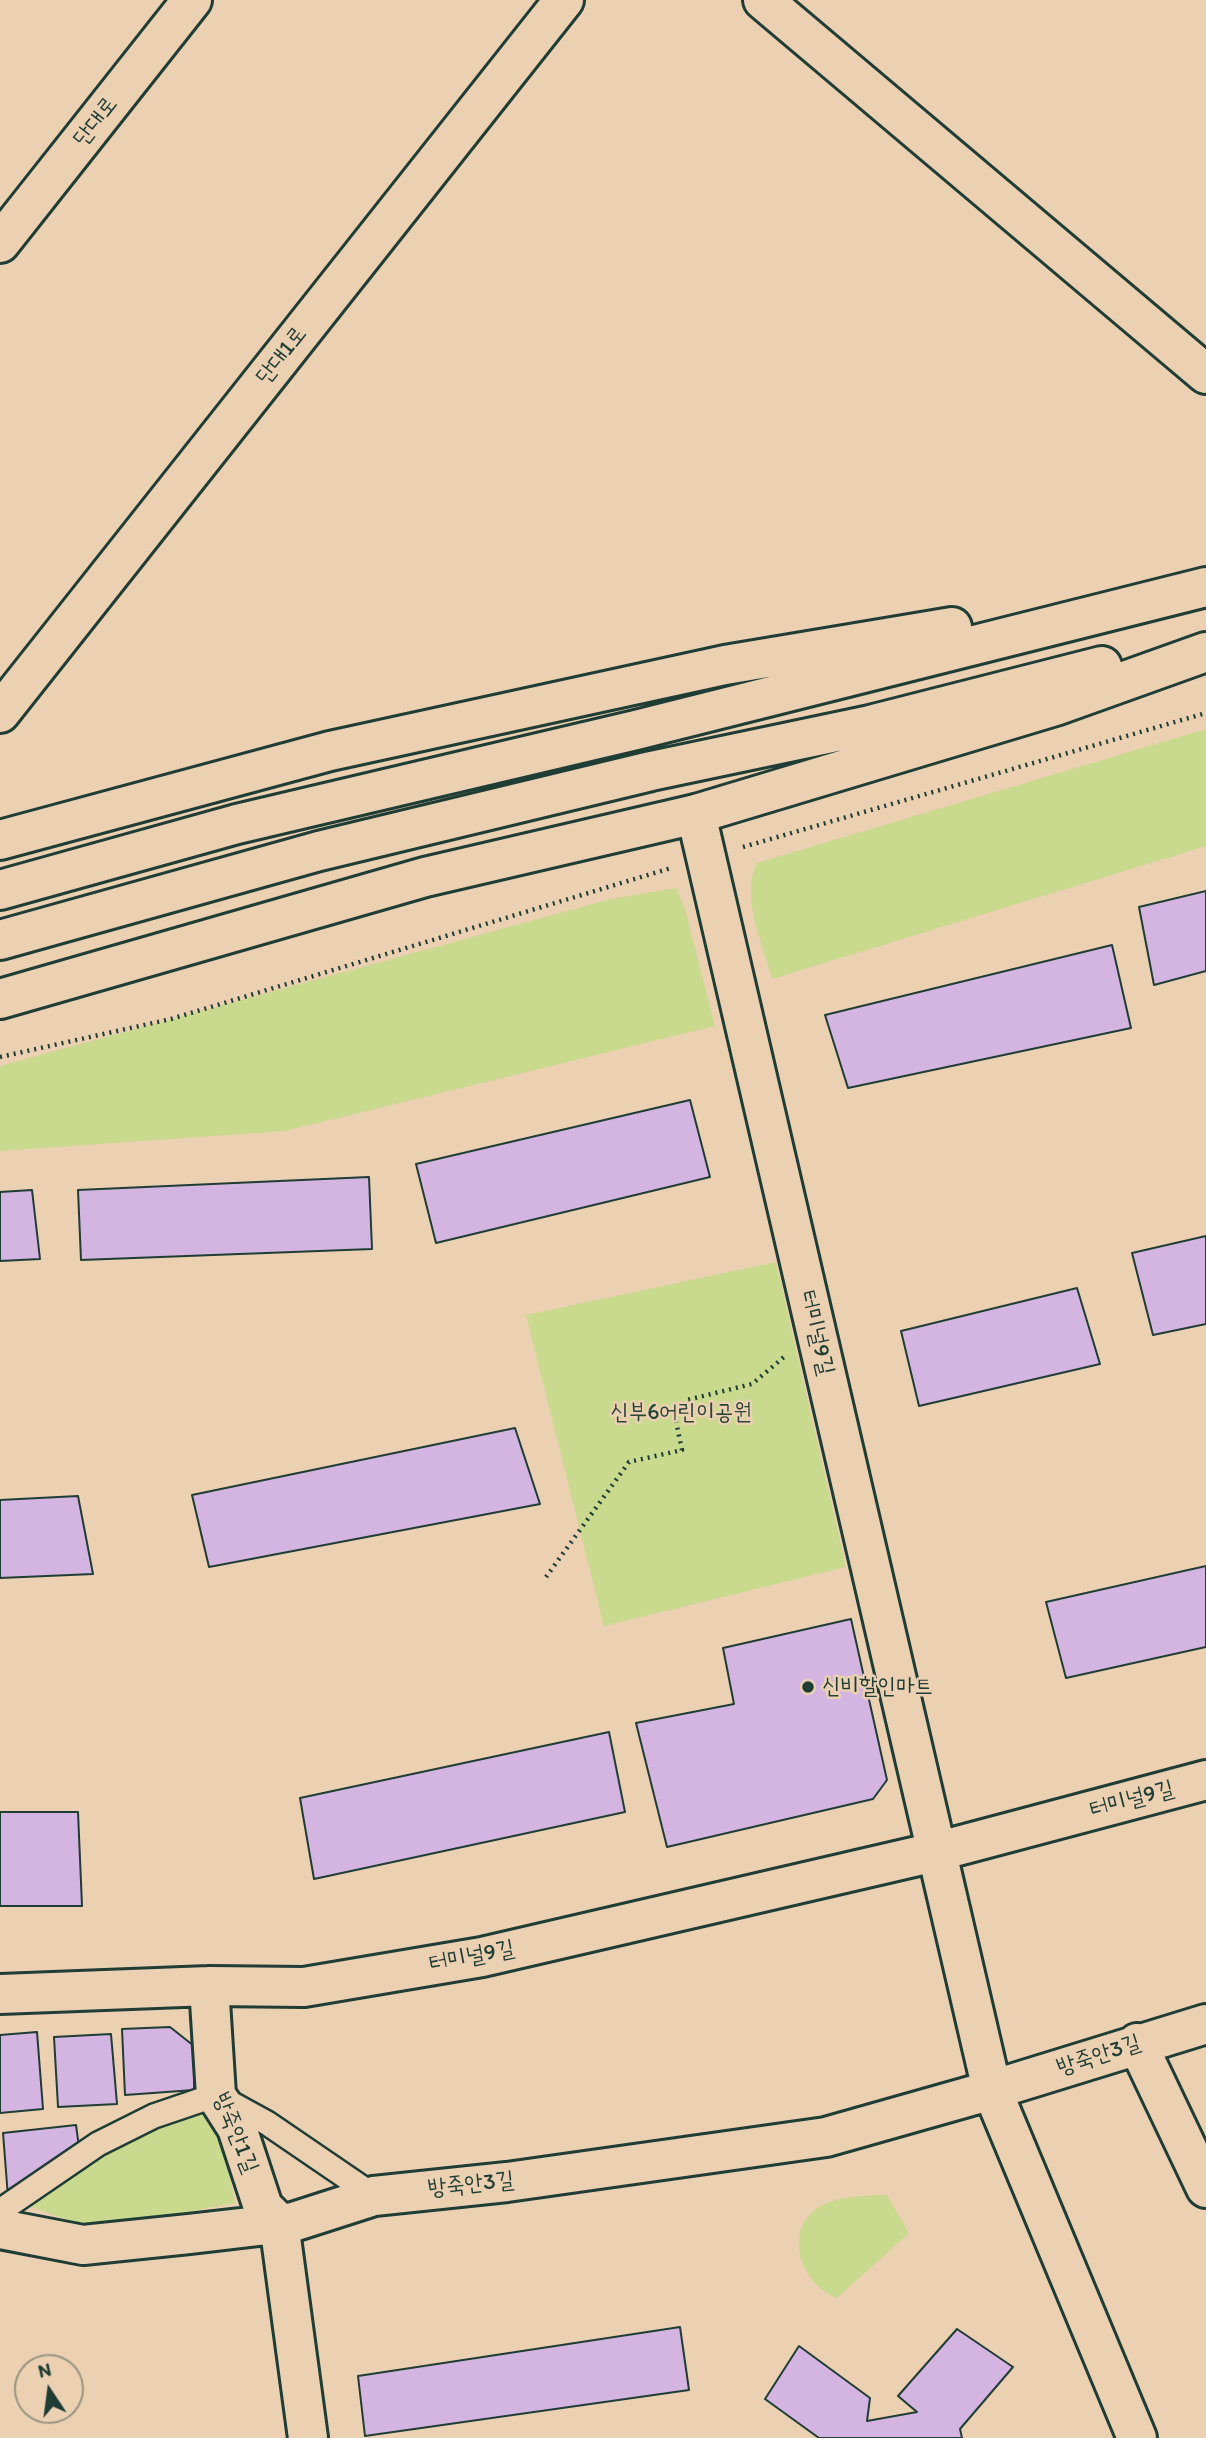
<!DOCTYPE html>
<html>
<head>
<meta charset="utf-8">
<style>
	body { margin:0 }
	#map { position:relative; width:1206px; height:2438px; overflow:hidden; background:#ebd0b2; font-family:Itim,sans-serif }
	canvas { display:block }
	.north { position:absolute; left:14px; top:2354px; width:70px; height:70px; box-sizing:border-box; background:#ebd0b2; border:2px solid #999580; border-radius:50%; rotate:347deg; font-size:19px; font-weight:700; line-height:28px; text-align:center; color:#1f3d34 }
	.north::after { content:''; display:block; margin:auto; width:24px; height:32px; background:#1f3d34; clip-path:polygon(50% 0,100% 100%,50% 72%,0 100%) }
</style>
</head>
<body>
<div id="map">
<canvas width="1206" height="2438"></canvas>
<div class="north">N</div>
</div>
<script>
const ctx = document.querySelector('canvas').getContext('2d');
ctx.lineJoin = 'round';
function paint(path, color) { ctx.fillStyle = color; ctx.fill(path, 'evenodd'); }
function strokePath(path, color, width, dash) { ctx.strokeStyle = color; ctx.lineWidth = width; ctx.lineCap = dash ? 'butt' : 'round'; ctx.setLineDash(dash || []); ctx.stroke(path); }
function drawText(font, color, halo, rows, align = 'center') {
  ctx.font = font + ' Itim,"Poor Story",sans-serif'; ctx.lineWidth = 5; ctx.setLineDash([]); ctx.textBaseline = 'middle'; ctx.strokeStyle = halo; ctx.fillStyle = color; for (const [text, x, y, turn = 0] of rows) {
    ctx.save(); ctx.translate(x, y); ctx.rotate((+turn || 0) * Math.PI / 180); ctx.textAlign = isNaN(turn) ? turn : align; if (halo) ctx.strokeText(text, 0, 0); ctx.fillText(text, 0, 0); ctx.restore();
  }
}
const green = new Path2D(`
	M1206 729V846L772 979C763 944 740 897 757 863Z
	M676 888 685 909 715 1026 285 1131 0 1151V1066L611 899Z
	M776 1262 846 1567 604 1626 526 1315Z
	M200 2110 218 2118 235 2203 134 2222 82 2225 28 2206 103 2150 159 2123Z
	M887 2195 909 2233 837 2298C799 2284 781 2226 823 2205 842 2195 866 2196 887 2195Z`);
const building = new Path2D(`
	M1206 891V971L1154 985 1139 907Z
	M1112 945 1131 1028 848 1088 825 1015Z
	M690 1100 710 1177 436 1243 416 1164Z
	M369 1177 372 1249 81 1260 78 1190Z
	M32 1190 40 1259 0 1261V1192Z
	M1206 1236V1324L1153 1335 1132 1253Z
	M1077 1288 1100 1364 919 1406 901 1331Z
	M515 1428 540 1504 209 1567 192 1495Z
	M78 1496 93 1574 0 1578V1500Z
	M1206 1566V1647L1066 1678 1046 1602Z
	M851 1619 887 1780 873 1799 667 1847 636 1723 734 1704 723 1648Z
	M609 1732 625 1812 314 1879 300 1798Z
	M0 1812H78L82 1906H0Z
	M170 2027 194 2046V2090L125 2095 122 2029Z
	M37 2032 43 2109 0 2113V2035Z
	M111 2034 117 2104 58 2107 54 2037Z
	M76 2125 79 2147 8 2197 3 2133Z
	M680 2327 689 2390 365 2436 358 2376Z
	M957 2329 1013 2367 960 2429 962 2438H819L765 2399 799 2346 870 2398 867 2421 917 2412 898 2396Z`);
const path = new Path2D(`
	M743 847 1206 713
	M0 1057 171 1019 671 868
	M546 1577 629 1462 682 1450 675 1417 687 1400 752 1384 784 1357`);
const service = new Path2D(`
	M0 2211 98 2144 154 2116 216 2095 267 2123 374 2196`);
const minor = new Path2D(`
	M763 0 1206 374
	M0 713 564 0
	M696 814 992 2090 1137 2438
	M209 1986 216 2095 237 2128 263 2207 279 2223 308 2438
	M0 1994 209 1986 304 1987 482 1957 935 1852 1206 1780
	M1137 2043 1206 2188
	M0 2229 83 2245 189 2234 293 2222 374 2196 507 2182 826 2137 992 2090 1206 2024`);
const tertiary = new Path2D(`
	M0 243 192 0`);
const secondary = new Path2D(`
	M0 840 330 751 725 665 952 627
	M0 890 237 824 636 730 1206 587
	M0 940 319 851 651 771 870 725 1102 666
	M0 999 425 877 696 814 1055 706 1206 652`);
const markers = [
	[808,1687,7,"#1f3d34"]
];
const streetNames = [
	["단대로",96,122,-52],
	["단대1로",282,356,-52],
	["터미널9길",816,1333,77],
	["터미널9길",1132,1800,-15],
	["터미널9길",472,1957,-11],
	["방죽안3길",1099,2056,-18],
	["방죽안1길",235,2133,68],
	["방죽안3길",471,2185,-6]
];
const parkNames = [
	["신부6어린이공원",681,1413]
];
const poiNames = [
	["신비할인마트",822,1687]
];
paint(green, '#c9d98d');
paint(building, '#d4b5e1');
strokePath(building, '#1f3d34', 2);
strokePath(service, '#1f3d34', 28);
strokePath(minor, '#1f3d34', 44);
strokePath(tertiary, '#1f3d34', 44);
strokePath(secondary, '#1f3d34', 44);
strokePath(path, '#1f3d34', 4.5, [2, 5]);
strokePath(service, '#ebd0b2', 23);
strokePath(minor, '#ebd0b2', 38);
strokePath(tertiary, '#ebd0b2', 38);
strokePath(secondary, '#ebd0b2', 38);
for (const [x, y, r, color] of markers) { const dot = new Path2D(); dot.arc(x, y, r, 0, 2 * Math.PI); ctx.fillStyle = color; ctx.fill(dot); strokePath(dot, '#ebd0b2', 2.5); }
drawText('23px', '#1f3d34', '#ebd0b2', streetNames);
drawText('23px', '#284538', '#ebd0b2', parkNames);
drawText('23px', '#1f3d34', '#ebd0b2', poiNames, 'left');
</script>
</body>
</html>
